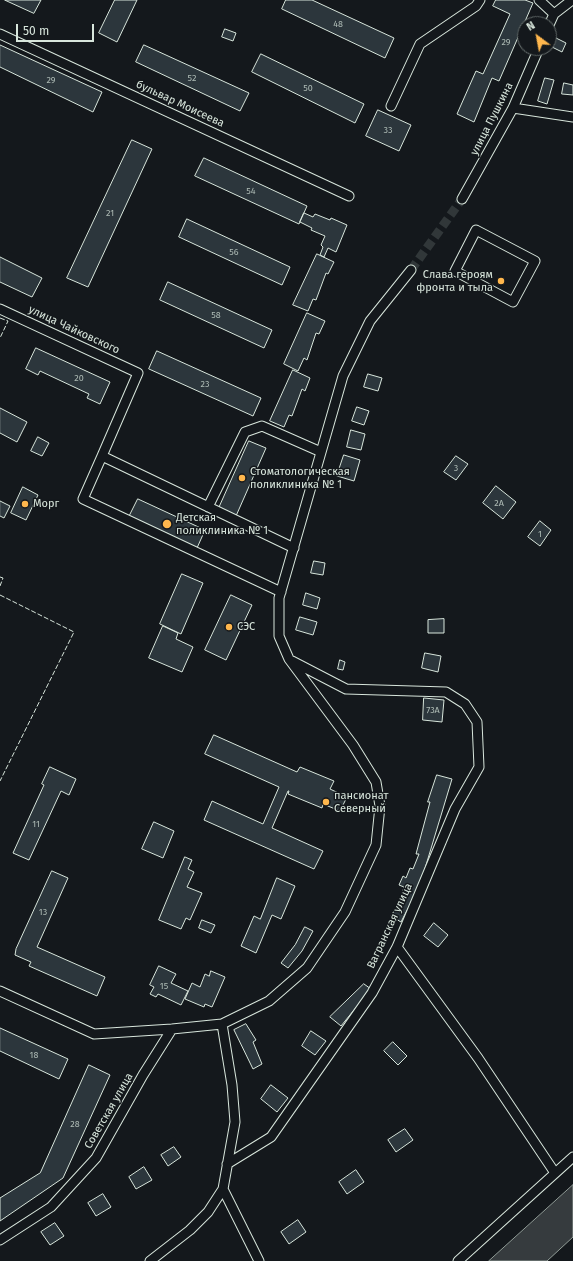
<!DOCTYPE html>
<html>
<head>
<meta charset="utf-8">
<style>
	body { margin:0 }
	#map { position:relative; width:573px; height:1261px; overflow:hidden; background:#14181c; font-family:"Fira Sans",sans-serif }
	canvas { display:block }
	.north { position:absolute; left:517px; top:16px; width:40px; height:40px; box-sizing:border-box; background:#14181c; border:1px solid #626a69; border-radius:50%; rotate:328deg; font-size:11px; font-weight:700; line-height:16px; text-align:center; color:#d8e6dc }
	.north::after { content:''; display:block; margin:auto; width:14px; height:18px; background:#ffb74d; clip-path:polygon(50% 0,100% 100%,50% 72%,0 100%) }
	.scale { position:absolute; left:16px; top:24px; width:78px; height:18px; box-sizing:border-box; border:2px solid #d8e6dc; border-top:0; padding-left:5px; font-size:12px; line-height:14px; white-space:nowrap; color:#d8e6dc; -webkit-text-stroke:3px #14181c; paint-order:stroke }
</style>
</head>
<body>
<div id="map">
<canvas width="573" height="1261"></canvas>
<div class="north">N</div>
<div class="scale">50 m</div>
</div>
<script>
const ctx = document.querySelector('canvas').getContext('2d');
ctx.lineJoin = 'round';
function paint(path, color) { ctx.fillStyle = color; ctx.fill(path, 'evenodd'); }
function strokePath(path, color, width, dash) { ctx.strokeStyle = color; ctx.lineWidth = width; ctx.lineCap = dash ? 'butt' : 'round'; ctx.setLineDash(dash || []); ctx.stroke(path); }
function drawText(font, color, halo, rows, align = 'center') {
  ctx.font = font + ' "Fira Sans",sans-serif'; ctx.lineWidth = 3; ctx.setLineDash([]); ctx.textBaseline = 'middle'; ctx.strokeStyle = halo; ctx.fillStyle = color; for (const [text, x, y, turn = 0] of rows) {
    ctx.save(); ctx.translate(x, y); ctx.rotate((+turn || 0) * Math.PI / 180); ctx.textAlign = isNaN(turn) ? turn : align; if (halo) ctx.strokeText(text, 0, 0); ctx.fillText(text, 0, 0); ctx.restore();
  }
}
const water = new Path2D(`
	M573 1185V1237L547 1261H489Z`);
const building = new Path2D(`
	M5 0H41L34 13Z
	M115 0H137L117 42 99 33Z
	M286 0H312L394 38 385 58 282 9Z
	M496 0H525L533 3 499 81 492 78 474 122 457 114 476 71 483 74 510 14 493 6Z
	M225 29 236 33 233 41 222 37Z
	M556 38 566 43 562 52 552 47Z
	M0 45 102 92 93 112 0 67Z
	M144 45 249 93 240 111 136 62Z
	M261 54 364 104 355 123 252 72Z
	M545 78 554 80 547 104 538 101Z
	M564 83 573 85V95L562 94Z
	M378 110 411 125 399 151 366 136Z
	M132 140 152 149 88 287 67 278Z
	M204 158 307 206 299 224 195 176Z
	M304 213 313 217 315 214 330 220 331 218 347 225 336 252 328 248 324 257 320 255 323 247 321 245 325 236 311 230 312 228 300 222Z
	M187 219 290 267 282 285 179 237Z
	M317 254 334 262 328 274 326 273 316 300 313 299 308 311 293 305Z
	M0 257 42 278 32 297 0 282Z
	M168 282 272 330 264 348 160 300Z
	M307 313 325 321 319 334 316 333 307 360 304 358 298 371 284 364Z
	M36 348 110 382 100 404 87 398 89 394 40 371 38 375 26 369Z
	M157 351 261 398 253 416 149 369Z
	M293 370 310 378 305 391 302 389 292 416 289 415 284 427 270 421Z
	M368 374 382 378 378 391 364 387Z
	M357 407 369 411 364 425 352 421Z
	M0 408 27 422 17 442 0 433Z
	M351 430 365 434 361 450 347 447Z
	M38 437 49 443 42 456 31 451Z
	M249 441 266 448 236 516 219 508Z
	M344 455 360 460 354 481 337 476Z
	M456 456 468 464 456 480 444 472Z
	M496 486 516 502 503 519 483 503Z
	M23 487 38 495 26 520 11 513Z
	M138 499 205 530 197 548 129 517Z
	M0 501 10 506 4 518 0 516Z
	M540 521 551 530 540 546 528 537Z
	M314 561 325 563 323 575 311 573Z
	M182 574 203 583 181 634 160 624Z
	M306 593 320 598 317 609 303 605Z
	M231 595 252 605 226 660 205 650Z
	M300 617 317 622 313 635 296 630Z
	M444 619V633H428V620Z
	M163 626 178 633 176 639 193 647 182 672 149 658Z
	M425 653 441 656 438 672 422 668Z
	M340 660 345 662 343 670 338 669Z
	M424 698 444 700 442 722 423 720Z
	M214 735 297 772 300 767 334 781 330 789 347 797 340 811 323 804 322 808 288 794 289 791H288L272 828 323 851 314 869 204 820 212 801 263 824 279 787 205 754Z
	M50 767 76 779 69 795 61 791 29 860 13 853 44 785 42 784Z
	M437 775 452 779 420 885 401 922 391 916 404 894 402 893 404 887 399 885 403 876 406 878 410 868 413 869 419 854H416L430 802H428Z
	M154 822 174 831 163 858 142 849Z
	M185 857 192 860 188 869 194 872 187 887 202 893 190 920 186 918 181 929 159 920Z
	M52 871 68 878 37 947 105 977 97 996 29 966 31 962 15 955 16 949Z
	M277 878 295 886 281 919 272 915 256 953 241 946 254 916 260 919Z
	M202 920 215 925 211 933 199 928Z
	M434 923 448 935 438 947 424 936Z
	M305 927 313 931 302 951 288 968 281 963 295 945Z
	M159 966 176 974 171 983 188 991 181 1005 158 994 156 997 150 994 154 987 150 985Z
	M211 971 225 977 212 1007 205 1004 204 1007 185 999 192 983 200 987 205 974 209 976Z
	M364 984 371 989 341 1026 330 1017Z
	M246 1024 256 1040 253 1042 262 1064 253 1069 234 1030Z
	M0 1028 68 1059 59 1079 0 1051Z
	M311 1031 326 1041 315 1055 302 1046Z
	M393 1042 407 1056 398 1065 384 1051Z
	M89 1065 110 1075 63 1178 0 1221V1198L40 1173Z
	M271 1085 288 1098 277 1112 261 1099Z
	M405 1129 413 1140 396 1152 388 1140Z
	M174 1147 181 1157 168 1166 161 1155Z
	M144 1167 152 1180 136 1189 129 1177Z
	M356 1170 364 1182 347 1194 339 1182Z
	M103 1194 111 1207 96 1216 88 1203Z
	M298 1220 306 1232 289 1244 281 1232Z
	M55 1223 64 1236 50 1245 41 1232Z`);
const streetTunnel = new Path2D(`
	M411 270 462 199`);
const street = new Path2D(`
	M539 0 554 14
	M549 25 554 14 572 0
	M0 34 349 196
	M391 106 420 44 476 6 480 0
	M513 108 573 117
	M462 199 513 108 539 48
	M476 230 535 261 513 302 455 271Z
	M0 309 138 373 102 456 294 548
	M102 456 83 499 281 592
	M208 507 245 432 262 426 321 452
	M397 947 478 1058 555 1173
	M0 991 94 1034 172 1029 222 1024 269 1001 307 968 345 912 376 845 380 806 376 782 353 745 289 659 279 636V598L343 376 370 321 411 270
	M222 1024 232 1085 235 1122 223 1189 259 1261
	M227 1164 271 1137 372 993 397 947 455 809 479 767 477 722 465 704 446 692 346 689 292 661
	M0 1240 51 1207 96 1158 143 1075 172 1029
	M150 1261 190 1230 208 1212 223 1189
	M458 1261 573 1157`);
const fence = new Path2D(`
	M0 318 8 321 0 338
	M0 577 3 578 0 586
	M0 595 74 632 0 781`);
const markers = [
	[501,281,4,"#ffb74d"],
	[242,478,4,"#ffb74d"],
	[25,504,4,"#ffb74d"],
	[167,524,5,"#ffb74d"],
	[229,627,4,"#ffb74d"],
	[326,802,4,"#ffb74d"]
];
const numberNames = [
	["48",338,24],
	["29",506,42],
	["52",192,78],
	["29",51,80],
	["50",308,88],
	["33",388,130],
	["54",251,191],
	["21",110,213],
	["56",234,252],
	["58",216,315],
	["20",79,378],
	["23",205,384],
	["3",456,468],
	["2А",499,503],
	["1",540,534],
	["73А",433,710],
	["11",36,824],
	["13",43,912],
	["15",164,986],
	["18",34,1055],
	["28",75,1124]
];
const streetNames = [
	["бульвар Моисеева",180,104,25],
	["улица Пушкина",492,119,-63],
	["улица Чайковского",74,330,25],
	["Вагранская улица",390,926,-65],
	["Советская улица",109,1111,-60]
];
const poiNames = [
	["Слава героям",493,275,"right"],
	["фронта и тыла",493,288,"right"],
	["Стоматологическая",250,472],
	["поликлиника № 1",250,485],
	["Морг",33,504],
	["Детская",176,518],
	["поликлиника № 1",176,531],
	["СЭС",237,627],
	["пансионат",334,796],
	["Северный",334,809]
];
paint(water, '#363b3e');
strokePath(water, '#939e99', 1);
paint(building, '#2c363c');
strokePath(building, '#d8e6dc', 1);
strokePath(streetTunnel, '#313739', 9, [9, 4.5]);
strokePath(street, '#d8e6dc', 11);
strokePath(street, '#14181c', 9);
strokePath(fence, '#d8e6dc', 1, [5, 2]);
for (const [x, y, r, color] of markers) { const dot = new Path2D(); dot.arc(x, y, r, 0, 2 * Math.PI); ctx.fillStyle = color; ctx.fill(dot); strokePath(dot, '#14181c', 1.5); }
drawText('9px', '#adbab4', null, numberNames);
drawText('11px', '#d8e6dc', '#14181c', streetNames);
drawText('11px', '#d8e6dc', '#14181c', poiNames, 'left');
</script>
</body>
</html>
